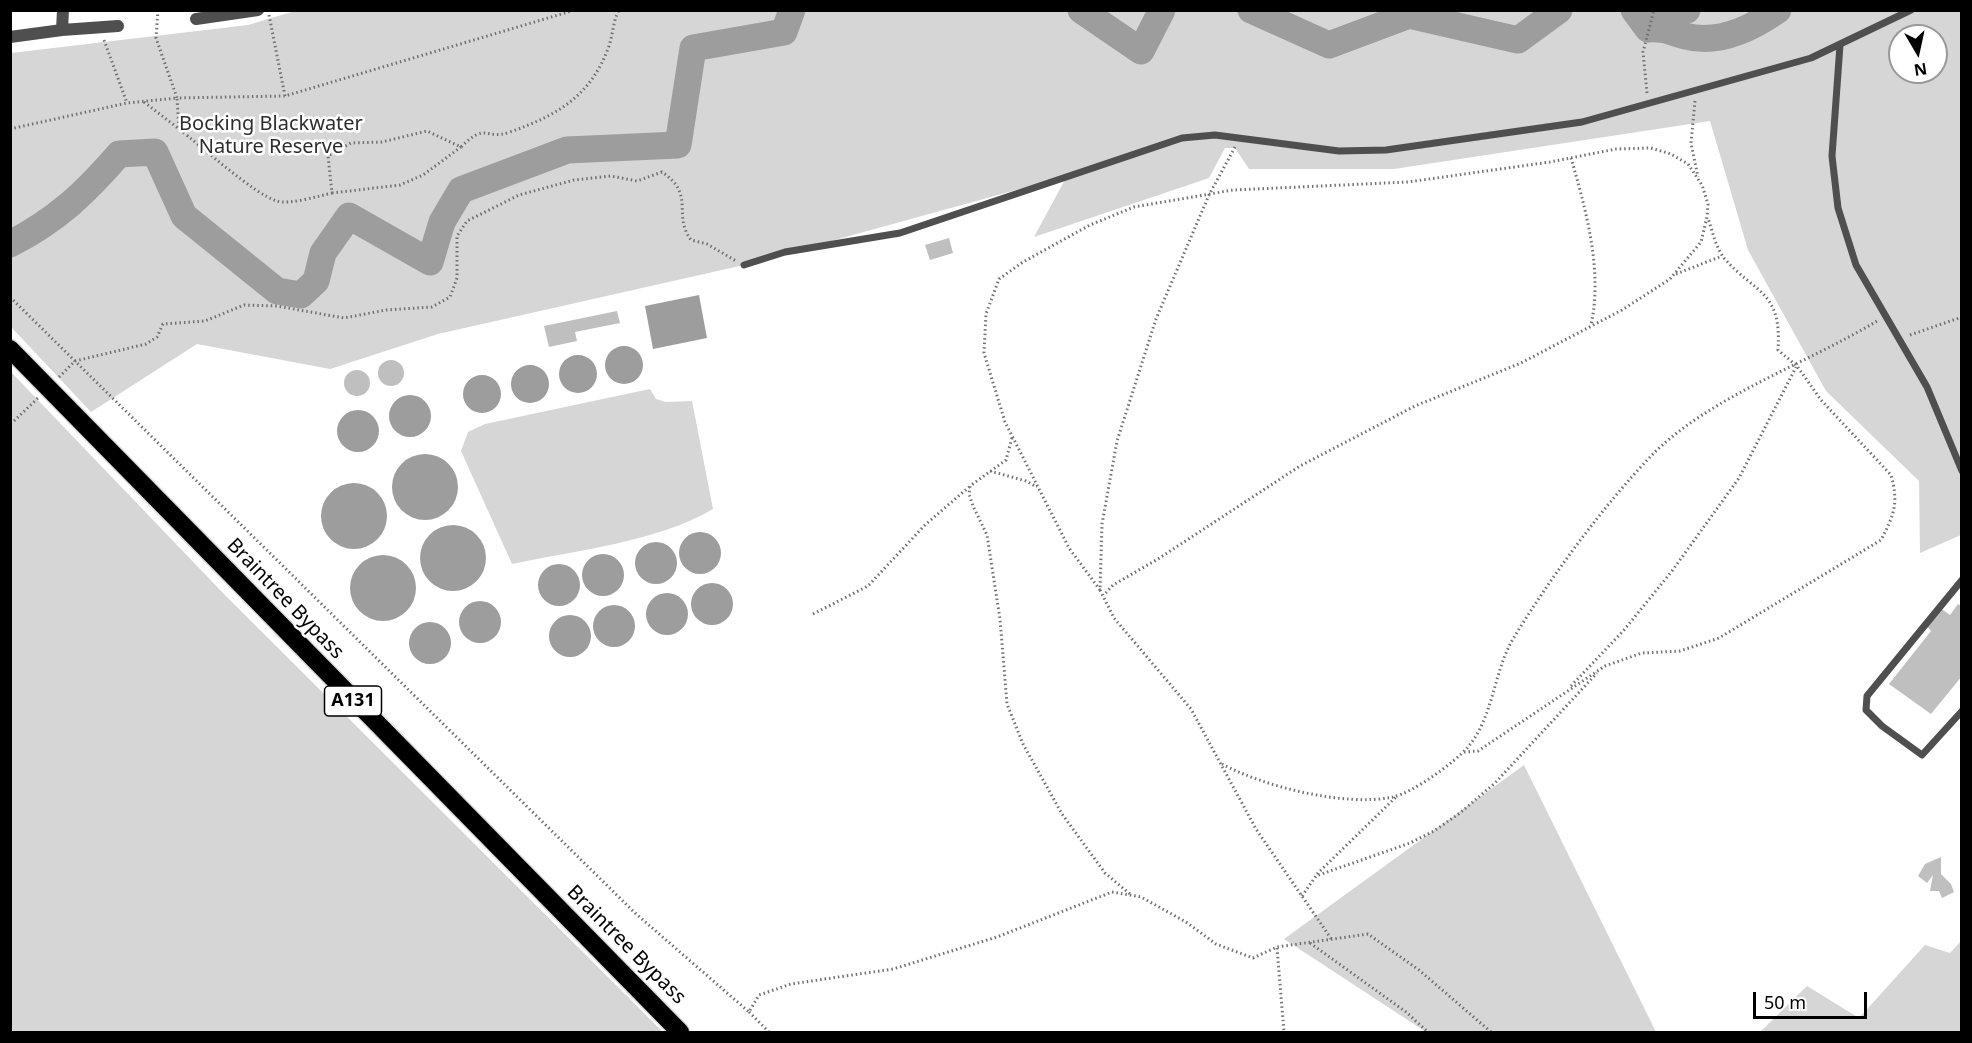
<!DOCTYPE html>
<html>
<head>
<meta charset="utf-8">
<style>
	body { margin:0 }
	#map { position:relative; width:1972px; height:1043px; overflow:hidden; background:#fff; font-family:"Noto Sans",sans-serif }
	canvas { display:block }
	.frame { position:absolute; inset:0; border:12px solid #000; pointer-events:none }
	.north { position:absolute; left:1888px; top:24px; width:60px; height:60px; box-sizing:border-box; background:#fff; border:2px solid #999; border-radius:50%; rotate:171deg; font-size:16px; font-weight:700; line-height:24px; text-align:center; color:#000 }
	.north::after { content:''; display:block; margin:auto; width:21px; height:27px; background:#000; clip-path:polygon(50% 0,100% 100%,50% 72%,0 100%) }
	.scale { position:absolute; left:1753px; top:992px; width:114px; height:27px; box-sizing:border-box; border:3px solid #000; border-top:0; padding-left:8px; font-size:18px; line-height:21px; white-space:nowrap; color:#000; -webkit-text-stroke:4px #fff; paint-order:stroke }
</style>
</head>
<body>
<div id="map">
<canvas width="1972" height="1043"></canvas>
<div class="frame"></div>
<div class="north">N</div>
<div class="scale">50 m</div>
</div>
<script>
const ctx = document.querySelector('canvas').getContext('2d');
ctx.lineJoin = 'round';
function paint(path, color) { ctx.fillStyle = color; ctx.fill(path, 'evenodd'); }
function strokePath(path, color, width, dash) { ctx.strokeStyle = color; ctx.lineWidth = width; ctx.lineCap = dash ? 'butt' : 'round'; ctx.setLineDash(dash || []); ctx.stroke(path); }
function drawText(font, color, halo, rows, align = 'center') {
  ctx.font = font + ' "Noto Sans",sans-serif'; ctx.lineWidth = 5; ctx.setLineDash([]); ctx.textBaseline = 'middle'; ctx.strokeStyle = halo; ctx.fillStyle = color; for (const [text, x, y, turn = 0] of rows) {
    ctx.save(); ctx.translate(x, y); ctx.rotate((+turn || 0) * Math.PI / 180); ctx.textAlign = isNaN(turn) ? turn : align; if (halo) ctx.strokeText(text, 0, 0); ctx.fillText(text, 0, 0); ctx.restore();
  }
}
const green = new Path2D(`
	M298 10 1961 11V535L1920 553 1919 481 1826 391 1748 250 1710 121 1394 169H1249L1235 148H1225L1209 178 1034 237 1067 176 744 265 438 334 330 369 197 344 91 412 11 327V53L248 25ZM1900 36H1936V72H1900Z
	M11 372 223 593 663 1032H11Z
	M650 389 656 399 666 402 692 401 713 509C657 542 577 550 512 564L461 451 468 432 485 424Z
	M1524 765 1656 1032H1426L1284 939Z
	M1961 941V1032H1760L1807 986 1859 1018 1925 945 1950 953Z`);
const water = new Path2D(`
	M699 295 707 338 653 349 645 306Z
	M605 365a19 19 0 1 1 38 0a19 19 0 1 1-38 0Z
	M559 374a19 19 0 1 1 38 0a19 19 0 1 1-38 0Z
	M511 384a19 19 0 1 1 38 0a19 19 0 1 1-38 0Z
	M463 394a19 19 0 1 1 38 0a19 19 0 1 1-38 0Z
	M389 416a21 21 0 1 1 42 0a21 21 0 1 1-42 0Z
	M337 431a21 21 0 1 1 42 0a21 21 0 1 1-42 0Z
	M392 487a33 33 0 1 1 66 0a33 33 0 1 1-66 0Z
	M321 516a33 33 0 1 1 66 0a33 33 0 1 1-66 0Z
	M420 558a33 33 0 1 1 66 0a33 33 0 1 1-66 0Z
	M679 553a21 21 0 1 1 42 0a21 21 0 1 1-42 0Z
	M635 563a21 21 0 1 1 42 0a21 21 0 1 1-42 0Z
	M582 575a21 21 0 1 1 42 0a21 21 0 1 1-42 0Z
	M350 588a33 33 0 1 1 66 0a33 33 0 1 1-66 0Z
	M538 585a21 21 0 1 1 42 0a21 21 0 1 1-42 0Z
	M691 604a21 21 0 1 1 42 0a21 21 0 1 1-42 0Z
	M646 614a21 21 0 1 1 42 0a21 21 0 1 1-42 0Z
	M459 622a21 21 0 1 1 42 0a21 21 0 1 1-42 0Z
	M593 626a21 21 0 1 1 42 0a21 21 0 1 1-42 0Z
	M549 636a21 21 0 1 1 42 0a21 21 0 1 1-42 0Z
	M409 643a21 21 0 1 1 42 0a21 21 0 1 1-42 0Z`);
const river = new Path2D(`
	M1081 10 1141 51 1162 10
	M1251 10 1329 45 1409 15 1518 40 1559 10
	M1634 10 1648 29C1666 28 1669 32 1685 36 1718 45 1751 29 1778 10
	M1665 10 1672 15 1687 10
	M10 244C57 220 85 193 119 154L155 152 184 216 277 291 301 295 316 281 323 253 349 216 430 262 442 222 461 190 567 150 678 145 693 48 784 32 792 10`);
const building = new Path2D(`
	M949 238 953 253 930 260 925 245Z
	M617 311 620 323 575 332 577 341 549 347 544 326Z
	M378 373a13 13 0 1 1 26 0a13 13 0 1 1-26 0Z
	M344 383a13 13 0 1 1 26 0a13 13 0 1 1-26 0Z
	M1958 604 1962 607V676L1931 714 1889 684 1931 631 1926 625 1939 607 1950 615Z
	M1941 857V874L1951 884 1954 892 1942 898 1939 891H1930L1933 875 1927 883 1918 876 1925 864Z`);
const path = new Path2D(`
	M158 10 156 38 177 98 285 96 575 10
	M269 15 285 96
	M104 40 127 103
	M1647 93 1643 52 1654 10
	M1695 101 1691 143 1698 177
	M144 102 179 129
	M10 129 127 103 177 98 179 129C200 145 255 195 277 201 289 205 319 196 332 193L328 156 351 143 382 142 427 131 461 147C487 121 485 141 510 132 558 115 591 96 609 46 613 34 613 21 619 10
	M1235 147 1209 195 1156 319 1117 441 1102 524 1100 590 1114 618 1191 709 1256 829 1332 940
	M1571 158C1586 210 1603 271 1591 325
	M332 193 400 185 423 175 461 147
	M1676 274 1722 256
	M10 297 635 913 749 1012 759 995 791 984 893 969 997 937 1112 892 1141 897 1186 922 1216 944 1253 958 1277 947 1368 934 1419 970 1491 1032
	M1910 335 1962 317
	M59 377 75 361 146 344 157 337 163 324 205 321 244 305 277 306 344 318 386 310 432 307 450 297 457 278V236L467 221 519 195 574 180 611 176 637 181 662 172C696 195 672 214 691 240L707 244 736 261
	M10 419 14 421 38 398
	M1012 438 1006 460 970 486 969 494 973 506 987 535 1000 619 1007 704 1023 744 1062 814 1105 873 1130 894
	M990 471 1026 481 1037 487
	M1100 590 1069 548 1005 422 984 353 986 314 999 279 1023 262 1090 225 1134 207 1233 190 1408 182 1550 162 1616 149 1651 148 1671 154 1688 164 1702 185 1708 204 1707 217 1701 242 1670 279 1622 310 1521 363 1415 406 1300 466 1158 559 1113 585 1104 595
	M813 614 868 586 925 525 969 487
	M1571 686 1624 630 1672 571 1739 478 1796 367
	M1464 752 1478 751 1605 666 1642 653 1680 651 1719 638 1881 540C1894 515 1899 503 1891 475L1821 400 1797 366 1778 350C1782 290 1755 294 1724 258 1716 248 1712 230 1708 218
	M1222 764C1265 787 1345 807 1393 797 1414 792 1454 763 1468 747 1494 716 1493 673 1513 639 1550 578 1603 506 1652 455 1709 397 1806 364 1877 321
	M1317 874 1396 797
	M1302 896 1316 876 1410 843 1434 831 1460 813 1495 783 1597 673
	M1310 943 1406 1012 1428 1032
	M1277 948 1284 1032
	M749 1012 769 1032`);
const lane = new Path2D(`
	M1840 45 1832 156 1838 208 1856 265 1927 387 1962 471
	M744 265 785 252 900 233 1182 138 1215 135 1339 151 1386 150 1582 122 1811 58 1911 10
	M1962 580 1867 696 1866 710 1882 726 1922 755 1962 711`);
const street = new Path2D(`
	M196 19 258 10
	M62 30 118 26
	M10 37 62 30 63 10`);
const highway = new Path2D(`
	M10 349 680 1032`);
const shields = [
	[353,701,57]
];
const shieldNames = [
	["A131",353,701]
];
const parkNames = [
	["Bocking Blackwater",271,124],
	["Nature Reserve",271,147]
];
const streetNames = [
	["Braintree Bypass",285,599,46],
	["Braintree Bypass",626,945,45]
];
paint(green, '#d6d6d6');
paint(water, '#9d9d9d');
strokePath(river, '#9d9d9d', 27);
paint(building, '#bfbfbf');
strokePath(highway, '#dbdbdb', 21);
strokePath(path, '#717171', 3, [1.5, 3]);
strokePath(lane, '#4f4f4f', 7);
strokePath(street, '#4f4f4f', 12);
strokePath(highway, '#000', 18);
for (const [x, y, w] of shields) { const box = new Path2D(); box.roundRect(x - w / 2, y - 15, w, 30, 4.5); ctx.fillStyle = '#fff'; ctx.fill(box); strokePath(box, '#000', 1.5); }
drawText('bold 18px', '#000', null, shieldNames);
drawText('20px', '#2d2d2d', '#fff', parkNames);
drawText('20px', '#000', '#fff', streetNames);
</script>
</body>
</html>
